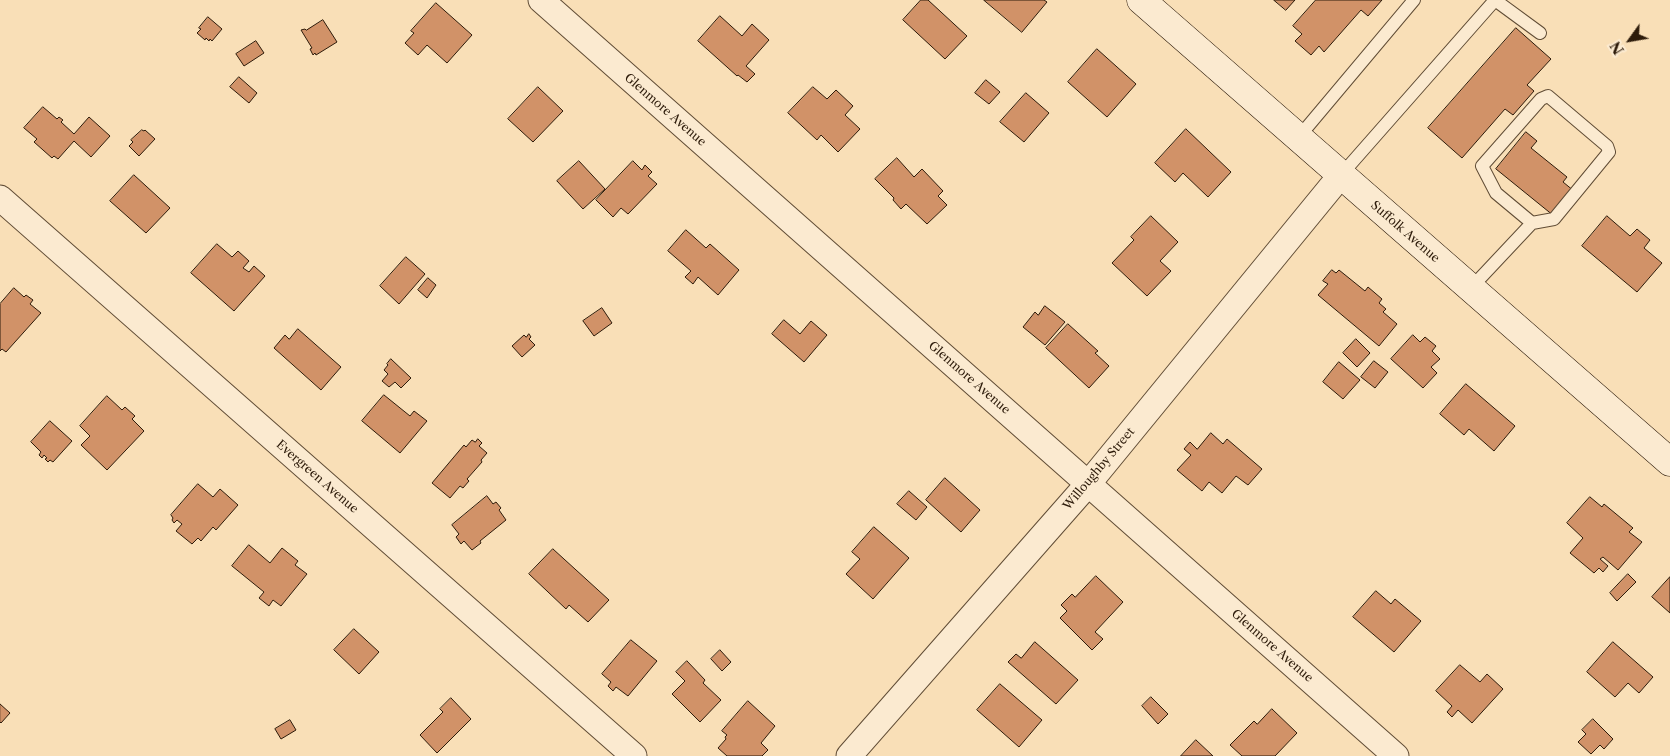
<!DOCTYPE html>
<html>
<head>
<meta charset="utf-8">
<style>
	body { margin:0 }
	#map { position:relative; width:1670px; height:756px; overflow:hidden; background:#f9dfb7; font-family:"Libre Caslon Text",serif }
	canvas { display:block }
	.north { position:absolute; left:1605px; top:15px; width:50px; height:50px; -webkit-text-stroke:4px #fbead0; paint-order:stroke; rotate:238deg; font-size:14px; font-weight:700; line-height:20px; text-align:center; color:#2d1b0a }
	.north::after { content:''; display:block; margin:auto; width:18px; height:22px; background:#2d1b0a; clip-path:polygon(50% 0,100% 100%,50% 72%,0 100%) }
</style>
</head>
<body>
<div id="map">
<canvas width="1670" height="756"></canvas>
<div class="north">N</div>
</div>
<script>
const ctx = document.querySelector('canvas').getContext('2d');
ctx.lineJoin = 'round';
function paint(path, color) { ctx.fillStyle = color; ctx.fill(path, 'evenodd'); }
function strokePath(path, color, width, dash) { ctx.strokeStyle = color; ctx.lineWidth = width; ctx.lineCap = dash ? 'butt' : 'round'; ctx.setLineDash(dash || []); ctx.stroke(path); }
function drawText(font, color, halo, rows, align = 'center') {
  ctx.font = font + ' "Libre Caslon Text",serif'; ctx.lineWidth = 4; ctx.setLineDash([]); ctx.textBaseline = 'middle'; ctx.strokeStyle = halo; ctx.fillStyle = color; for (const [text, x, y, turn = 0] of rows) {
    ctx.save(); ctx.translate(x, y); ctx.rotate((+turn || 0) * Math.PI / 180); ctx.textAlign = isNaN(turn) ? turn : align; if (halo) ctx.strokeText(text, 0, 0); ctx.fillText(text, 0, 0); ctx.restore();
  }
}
const building = new Path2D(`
	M921 0H928L967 36 945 59 903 20Z
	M984 0H1044L1047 2 1022 32Z
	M1274 0H1295L1286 10Z
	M1316 0H1382L1368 16 1361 10 1324 52 1319 46 1311 55 1295 41 1302 34 1293 26Z
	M436 3 472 35 447 63 427 45 418 55 405 43 414 33 411 31Z
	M720 16 742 36 752 24 769 40 746 66 755 74 747 82 738 75 737 76 698 41Z
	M208 17 222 29 212 41 210 39 209 41 206 38 205 40 197 33 201 29 199 28Z
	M323 20 337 42 316 55 315 53 313 55 310 49 312 48 301 30 305 29 306 30Z
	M1516 28 1551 59 1527 85 1534 91 1513 115 1505 109 1462 158 1428 128Z
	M256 41 264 53 244 66 236 54Z
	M1097 49 1136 84 1107 117 1068 82Z
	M239 77 257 93 249 103 230 87Z
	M986 80 1000 92 989 104 975 93Z
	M538 87 563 111 533 142 508 119Z
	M813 87 827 99 836 90 853 106 845 115 860 129 838 152 821 135 817 140 788 113Z
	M1026 93 1049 113 1024 142 1000 122Z
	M43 107 57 119 59 117 63 120 61 122 74 134 89 117 110 136 91 157 74 141 58 159 54 156 52 158 34 142 37 139 24 128Z
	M1186 129 1231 172 1208 197 1183 173 1175 182 1155 163Z
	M142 130 144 131 145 130 155 139 139 156 129 146 133 142 131 140Z
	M1526 132 1537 141 1531 148 1567 177 1563 182 1574 191 1554 216 1496 169Z
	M897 158 914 177 922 169 943 191 938 196 947 205 927 224 906 204 901 209 893 200 894 198 875 179Z
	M579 161 605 189 583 209 557 181Z
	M633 161 642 170 645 165 652 172 648 176 657 184 628 214 621 208 613 217 596 200Z
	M134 175 170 208 146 233 110 201Z
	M1151 216 1178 242 1160 261 1171 271 1147 296 1112 263 1134 240 1131 237Z
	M1607 216 1630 236 1637 229 1650 240 1644 248 1662 263 1637 292 1582 246Z
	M686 230 706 248 710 244 739 270 718 295 698 277 693 284 685 277 691 271 668 251Z
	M217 244 232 257 238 251 249 261 243 268 249 272 254 266 265 276 234 311 191 273Z
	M406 257 425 274 399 304 380 286Z
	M1332 270 1336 273 1339 270 1365 291 1368 287 1382 299 1379 303 1386 309 1383 312 1397 324 1379 346 1318 295 1328 284 1323 281Z
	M428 278 436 285 427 298 418 290Z
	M14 288 24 297 26 295 33 300 30 304 41 313 6 352 2 349 0 351V304Z
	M1045 306 1065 322 1045 345 1023 327 1035 312 1038 315Z
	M602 308 612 323 594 336 583 321Z
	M784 320 800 334 811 321 827 335 804 362 772 334Z
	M1068 324 1098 351 1095 353 1109 366 1089 388 1046 348Z
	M298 329 341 367 321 390 274 348 285 335 289 339Z
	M529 334 531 337 529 339 535 345 522 357 512 346 524 335 526 337Z
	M1413 335 1420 342 1425 337 1436 346 1432 351 1440 359 1431 367 1437 373 1423 388 1391 359Z
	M1356 339 1370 353 1357 367 1343 353Z
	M391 359 411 378 401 388 395 382 389 387 382 381 388 374 384 370 388 365 387 364Z
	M1374 361 1388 372 1375 388 1361 377Z
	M1339 362 1360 380 1343 399 1323 382Z
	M1466 384 1515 426 1494 451 1469 429 1464 435 1440 414Z
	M384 395 410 416 414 411 427 421 400 453 362 421Z
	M107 396 122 410 125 407 135 416 132 419 144 431 107 470 81 445 90 436 80 426Z
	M50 421 72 441 53 462 50 460 48 462 45 459 47 458 44 455 42 458 39 455 41 452 31 442Z
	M1211 433 1223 444 1227 439 1262 469 1248 485 1236 476 1222 493 1209 482 1202 491 1177 470 1191 455 1184 449 1190 442 1197 449Z
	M478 439 482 443 479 446 487 453 481 460 482 462 467 479 469 481 463 488 460 486 450 498 432 483 464 445 466 447 472 440 475 442Z
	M945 478 980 510 961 532 926 500Z
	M198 484 213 497 220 489 238 505 216 530 213 527 201 541 198 538 192 544 176 531 182 524 177 520 174 523 172 520 173 518 171 515Z
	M909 491 927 507 916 520 897 504Z
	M487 496 493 504 496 502 501 508 499 510 506 520 480 541 481 543 472 550 464 541 461 544 456 537 459 534 452 525Z
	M1590 497 1602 507 1604 504 1633 528 1629 532 1642 542 1618 570 1603 557 1600 559 1608 566 1603 572 1599 568 1594 573 1570 553 1583 538 1567 523Z
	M874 527 909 558 873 599 846 574 860 559 852 552Z
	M249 545 270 563 282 548 298 561 295 565 307 574 281 606 273 600 269 606 259 598 264 592 232 566Z
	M553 549 609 600 588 622 569 605 566 609 529 574Z
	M1628 574 1636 582 1617 601 1610 593Z
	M1096 576 1123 602 1095 632 1103 639 1092 650 1060 618 1067 611 1061 605 1072 594 1075 597Z
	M1670 577V613L1652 597Z
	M1376 591 1391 604 1395 599 1421 621 1394 652 1353 617Z
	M354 629 379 652 359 674 334 650Z
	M631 640 657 661 628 696 616 687 613 691 608 686 611 682 602 674Z
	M1035 642 1078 680 1056 704 1008 662 1016 654 1021 658Z
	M1613 642 1653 677 1639 693 1628 683 1615 697 1587 672Z
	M720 650 731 662 722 671 711 659Z
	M687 661 705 680 703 683 721 700 700 722 672 694 685 681 676 672Z
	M1460 665 1480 682 1487 674 1503 689 1472 723 1458 710 1452 717 1447 712 1452 706 1436 691Z
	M1000 684 1042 720 1019 747 977 710Z
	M1151 697 1168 714 1158 724 1142 706Z
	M451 698 471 719 437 753 420 735 443 712 440 709Z
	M748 701 775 726 761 743 768 750 762 756H727L718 748 726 739 725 737 727 735 722 731Z
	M0 704 10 713 1 723 0 722Z
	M1272 709 1297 733 1275 756H1242L1230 745 1254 721 1257 724Z
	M1593 719 1613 739 1604 749 1600 745 1591 754 1578 742 1586 734 1582 730Z
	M290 720 296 730 281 739 275 729Z
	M1196 740 1213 756H1181Z`);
const lane = new Path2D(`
	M1495 0 1540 33
	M1298 138 1414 0
	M1341 175 1495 0
	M1470 289 1532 223 1554 219 1609 152 1607 146 1548 96 1541 99 1482 166 1496 193 1532 223`);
const street = new Path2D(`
	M541 0 1396 756
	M0 198 634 756
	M849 756 1088 484 1341 175`);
const secondary = new Path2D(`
	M1141 0 1670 462`);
const streetNames = [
	["Glenmore Avenue",665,110,41],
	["Suffolk Avenue",1405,232,41],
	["Glenmore Avenue",969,378,41],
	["Willoughby Street",1099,469,-50],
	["Evergreen Avenue",317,477,41],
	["Glenmore Avenue",1272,646,41]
];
paint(building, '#d19268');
strokePath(building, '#2d1b0a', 1);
strokePath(lane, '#604c35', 14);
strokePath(street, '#604c35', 27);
strokePath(secondary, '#2d1b0a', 29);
strokePath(lane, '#fbead0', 12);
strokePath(street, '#fbead0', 25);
strokePath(secondary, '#fbead0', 28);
drawText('12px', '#2d1b0a', '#fbead0', streetNames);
</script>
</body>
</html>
